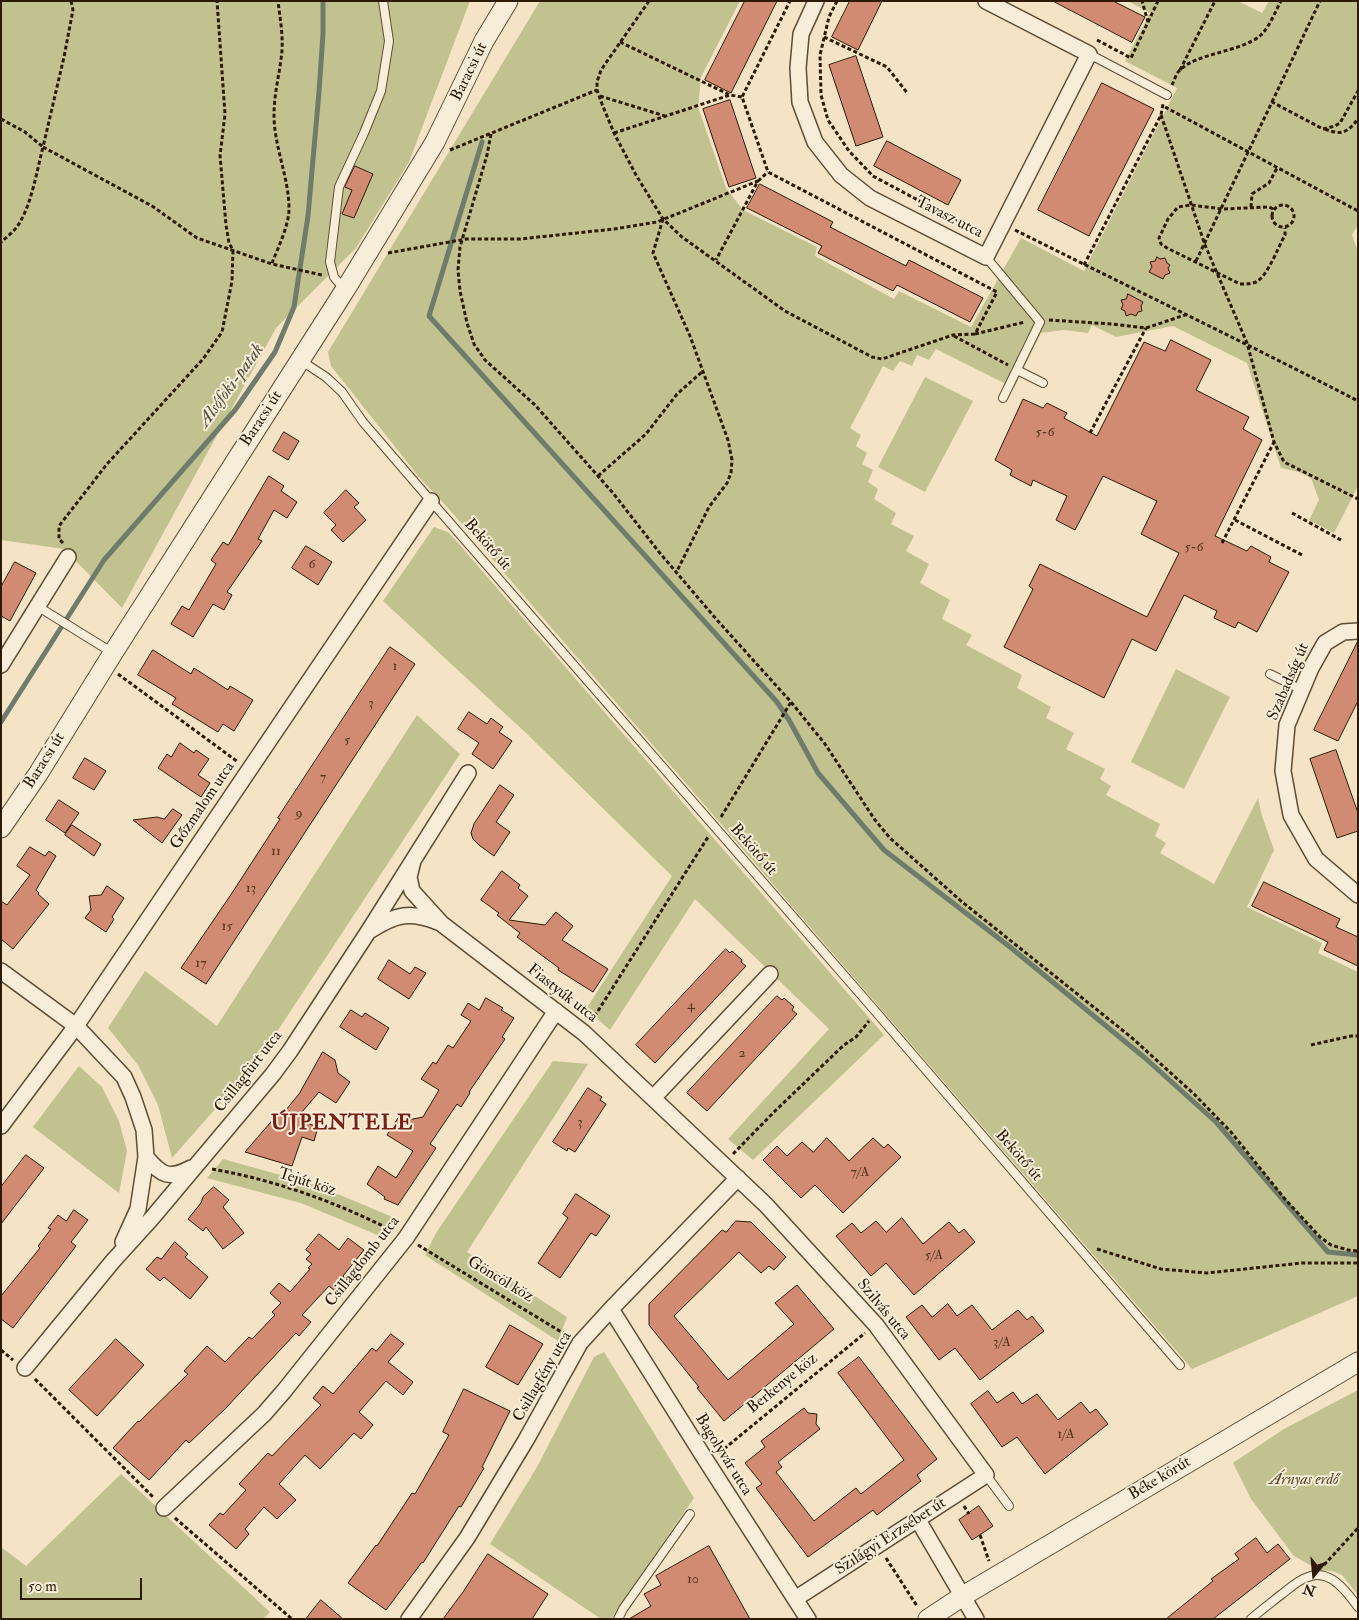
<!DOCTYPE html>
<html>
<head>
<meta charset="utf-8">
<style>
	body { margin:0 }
	#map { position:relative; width:1359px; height:1620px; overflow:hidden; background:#f4e3c5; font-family:"IM FELL Double Pica",serif }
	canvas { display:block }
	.frame { position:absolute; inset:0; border:2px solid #2c1a03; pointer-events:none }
	.north { position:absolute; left:1289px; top:1550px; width:50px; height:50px; -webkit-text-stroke:4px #f8edd9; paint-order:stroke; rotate:197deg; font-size:14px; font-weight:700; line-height:20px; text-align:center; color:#2c1a03 }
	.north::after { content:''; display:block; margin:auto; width:18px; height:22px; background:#2c1a03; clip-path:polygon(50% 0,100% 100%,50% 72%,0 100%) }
	.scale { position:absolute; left:20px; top:1578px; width:122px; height:22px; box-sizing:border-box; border:2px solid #2c1a03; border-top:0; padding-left:6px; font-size:15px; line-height:18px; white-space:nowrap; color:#2c1a03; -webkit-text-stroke:4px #f8edd9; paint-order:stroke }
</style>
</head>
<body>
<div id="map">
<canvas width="1359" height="1620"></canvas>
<div class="frame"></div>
<div class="north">N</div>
<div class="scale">50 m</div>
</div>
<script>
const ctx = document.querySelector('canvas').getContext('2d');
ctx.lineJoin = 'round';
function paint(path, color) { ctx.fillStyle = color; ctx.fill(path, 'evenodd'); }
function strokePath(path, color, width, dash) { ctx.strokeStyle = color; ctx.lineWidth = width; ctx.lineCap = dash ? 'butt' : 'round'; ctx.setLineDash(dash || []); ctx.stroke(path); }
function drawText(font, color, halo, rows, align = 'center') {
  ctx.font = font + ' "IM FELL Double Pica",serif'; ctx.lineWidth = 4; ctx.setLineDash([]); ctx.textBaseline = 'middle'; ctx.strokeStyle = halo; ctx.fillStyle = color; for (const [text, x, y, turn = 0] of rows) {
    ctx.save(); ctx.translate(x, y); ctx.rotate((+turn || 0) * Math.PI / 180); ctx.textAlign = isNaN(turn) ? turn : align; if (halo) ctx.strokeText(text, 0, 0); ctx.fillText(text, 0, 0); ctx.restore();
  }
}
const green = new Path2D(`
	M1 1H470L409 162 356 248 276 328 122 608 64 549 1 540Z
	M540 1H740L701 77 698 107 726 188 743 210 817 247 815 256 894 299 899 291 971 327 1021 238 1084 271 1177 88 1125 61 1150 13 1128 1H1238L1262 13 1269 1H1358V225L1352 235 1358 252V486L1334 533 1309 520 1319 500 1311 478 1299 472 1281 468 1247 363 1173 326 1116 337 1092 325 1088 333 1064 330 1041 333 1014 388 936 349 929 360 917 355 912 366 900 361 893 371 883 366 850 428 861 435 856 446 867 453 862 464 873 470 868 482 878 489 874 499 896 513 891 524 914 536 906 551 929 564 920 583 950 600 942 619 972 635 966 645 1022 675 1017 688 1051 707 1046 718 1074 733 1066 749 1105 769 1100 779 1111 786 1106 795 1160 824 1155 836 1166 843 1160 853 1214 884 1258 798 1262 816 1274 850 1247 907 1322 943 1318 953 1358 972V1296L1192 1369 448 508 419 477 331 366 328 352Z
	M925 377 973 401 925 492 878 467Z
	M434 527 448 532 458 543 884 1035 753 1160 728 1139 829 1029 695 899 610 1030 586 1009 672 876 526 733 383 601Z
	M1176 669 1230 697 1184 789 1131 762Z
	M417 715 460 754 259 1059 172 1158 158 1105 138 1065 108 1028 145 971 217 1026Z
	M553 1061 588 1064 467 1252 567 1317 558 1341 425 1255 436 1233Z
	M79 1066 102 1087 119 1121 127 1151 119 1193 33 1127Z
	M223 1159 316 1185 402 1221 387 1239 301 1203 207 1178Z
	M604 1352 694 1498 611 1619H601L490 1544 537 1467 594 1357Z
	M1358 1390V1595L1342 1575 1332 1571 1319 1570 1294 1556 1251 1499 1233 1463 1284 1429Z
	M121 1474 270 1612 263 1619H1V1547L26 1566Z`);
const stream = new Path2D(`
	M482 142 429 316 777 702 789 720 818 773 884 850 1010 947 1145 1058 1216 1122 1328 1252 1358 1255
	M1 722 104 560 235 410 275 352 294 307 308 216 319 92 323 34V1`);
const building = new Path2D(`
	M745 1H777L731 93 705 80Z
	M850 1H882L858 50 832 37Z
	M1053 1H1113L1145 17 1132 42Z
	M856 56 883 137 856 146 829 65Z
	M1102 83 1154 109 1089 236 1038 210Z
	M730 100 756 178 729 187 703 109Z
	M887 141 961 180 948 205 874 166Z
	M355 166 373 174 354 218 342 214 352 190 345 187Z
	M760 184 833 222 830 227 906 266 909 260 983 298 970 322 897 285 893 291 818 253 822 246 747 208Z
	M1157 257 1160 259 1165 258 1167 263 1170 265 1168 268 1170 273 1165 275 1163 279 1149 272 1152 267 1150 262 1155 261Z
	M1128 294 1143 302 1141 306 1142 311 1138 312 1136 316 1131 314 1126 316 1125 311 1121 309 1123 305 1121 300 1126 299Z
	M1171 340 1211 360 1196 390 1249 417 1243 429 1262 440 1215 536 1247 551 1251 546 1271 557 1269 562 1289 572 1257 632 1238 622 1235 628 1214 618 1217 611 1184 595 1156 651 1132 639 1104 698 1004 647 1033 589 1029 586 1040 564 1147 617 1179 553 1141 534 1157 501 1103 476 1075 530 1056 520 1067 496 1033 480 1031 486 1010 475 1012 470 995 460 1023 399 1043 408 1047 403 1067 413 1064 418 1097 436 1144 342 1165 351Z
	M284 432 299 441 288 460 273 451Z
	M269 476 284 486 281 491 297 502 287 518 274 510 258 539 262 541 227 592 232 595 224 610 213 604 193 637 171 624 182 606 189 610 216 564 211 560 223 542 228 545Z
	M346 490 359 503 354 507 366 520 343 542 331 530 336 525 324 513Z
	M306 546 332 562 318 585 292 568Z
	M15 562 36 573 10 621 1 616V587Z
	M1358 641V701L1338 741 1314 730Z
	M390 647 415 664 206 984 181 968 232 893 280 819 278 818Z
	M153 650 191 674 194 668 228 690 230 686 253 700 234 731 223 724 218 732 172 704 176 698 138 675Z
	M469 712 487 724 491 718 503 727 499 732 512 741 493 769 472 754 479 743 458 729Z
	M180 743 194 753 196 750 209 759 198 775 210 783 201 797 158 768 167 754 171 757Z
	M1336 750 1358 813V831L1337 838 1310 759Z
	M85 758 106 771 94 790 73 778Z
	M500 785 514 795 496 822 510 832 494 856 479 845 473 839 471 833 474 824Z
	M59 800 79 813 65 833 46 820Z
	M173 809 182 815 162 843 133 820 157 817 164 819Z
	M72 825 101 844 94 856 65 835Z
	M30 847 45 856 49 851 56 856 36 890 39 893 38 894 49 904 13 949 1 939V901L7 905 30 875 17 866Z
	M502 871 520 885 518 888 528 896 509 920 545 925 556 912 573 926 562 940 608 969 593 992 558 970 559 968 517 937 520 933 497 915 499 913 481 900Z
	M1264 882 1340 919 1336 927 1358 937V966L1324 950 1328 942 1252 906Z
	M107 886 124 898 112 917 114 919 106 932 85 918 91 910 89 896 101 895Z
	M726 949 730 953 732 951 742 960 741 962 746 966 655 1063 636 1045Z
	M389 960 410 974 415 967 426 973 409 999 378 979Z
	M777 996 782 1000 784 998 794 1007 792 1010 797 1014 707 1111 687 1093Z
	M486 998 503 1008 501 1010 514 1018 502 1037 505 1039 469 1092 470 1093 461 1107 457 1104 430 1144 436 1148 398 1205 384 1199 385 1197 367 1184 378 1166 396 1178 413 1151 387 1135 398 1118 403 1121 423 1117 439 1090 421 1079 433 1062 436 1064 448 1045 453 1048 471 1021 461 1015 468 1003 479 1010Z
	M351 1010 362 1017 365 1013 389 1028 376 1050 340 1027Z
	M323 1052 335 1060 338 1073 350 1082 336 1103 319 1092 302 1112 306 1116 304 1122 318 1127 314 1141 302 1137 292 1166 245 1152 282 1109 285 1111 299 1094Z
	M588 1088 602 1097 600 1100 606 1104 575 1152 568 1148 567 1151 553 1142Z
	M827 1138 849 1161 873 1138 884 1148 888 1144 901 1157 843 1213 815 1185 801 1198 763 1160 777 1146 787 1156 802 1142 813 1152Z
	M26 1155 44 1168 1 1224V1187Z
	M214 1187 229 1200 223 1207 244 1233 223 1249 206 1227 203 1231 188 1219 201 1203 203 1197Z
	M576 1194 610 1216 596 1236 591 1233 560 1278 538 1263 568 1218 563 1214Z
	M74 1210 88 1220 71 1242 76 1246 13 1328 1 1319V1296L40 1248 38 1246 51 1229 48 1228 58 1215 66 1221Z
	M902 1218 923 1244 949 1222 959 1233 964 1229 975 1242 914 1295 886 1263 871 1276 836 1236 852 1223 861 1233 876 1221 886 1232Z
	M736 1221 751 1222 786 1257 774 1270 769 1266 761 1273 739 1252 674 1316 728 1380 794 1324 775 1303 797 1285 834 1329 724 1421 697 1388 699 1387 649 1325V1304L722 1230 726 1232Z
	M319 1234 339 1250 348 1238 364 1250 343 1276 345 1278 335 1291 329 1286 302 1315 311 1322 299 1336 296 1333 225 1409 189 1443 186 1440 149 1480 113 1448 138 1421 139 1422 188 1374 184 1371 207 1346 225 1362 249 1337 252 1339 275 1315 272 1312 281 1303 270 1293 279 1283 290 1292 310 1269 308 1268 312 1264 306 1259 311 1254 306 1250Z
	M175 1242 188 1254 185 1257 208 1277 190 1299 164 1277 160 1281 146 1269 157 1257 161 1259Z
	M948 1304 957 1316 972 1305 992 1330 1018 1310 1027 1320 1032 1316 1044 1331 980 1380 955 1348 939 1360 906 1317 922 1305 932 1317Z
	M510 1325 543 1344 518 1385 486 1367Z
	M391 1334 404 1344 388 1362 413 1382 403 1395 386 1381 359 1412 373 1425 361 1439 354 1433 320 1469 305 1455 279 1484 296 1500 277 1519 264 1507 245 1529 249 1534 236 1549 209 1525 220 1513 223 1515 246 1490 239 1484 268 1453 272 1456 321 1405 313 1398 323 1386 333 1394 372 1348 376 1351Z
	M116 1339 144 1365 97 1416 69 1390Z
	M859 1357 937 1459 917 1475 921 1481 877 1515 873 1510 808 1557 756 1488 762 1484 745 1463 765 1447 761 1441 804 1408 808 1413 817 1414 816 1424 820 1429 778 1462 782 1467 776 1472 814 1521 856 1488 861 1494 904 1460 838 1373Z
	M464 1389 510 1411 482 1467 484 1468 461 1507 459 1506 423 1563 422 1562 386 1610 348 1583 376 1545 377 1546 412 1493 415 1494 449 1435 443 1432Z
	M988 1391 997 1403 1013 1392 1022 1404 1037 1394 1058 1420 1081 1402 1090 1413 1096 1409 1108 1424 1045 1474 1017 1437 1002 1447 971 1404Z
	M979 1506 993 1526 972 1540 959 1520Z
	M1256 1538 1267 1553 1278 1544 1290 1559 1213 1619H1166L1213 1581 1211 1579 1239 1559 1235 1554Z
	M709 1546 750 1619H629L651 1606 644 1594 661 1585 656 1576Z
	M488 1554 548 1594 532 1619H443L463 1592Z
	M321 1600 343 1619H306Z`);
const path = new Path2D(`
	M71 1 73 10 64 57 43 147 152 206 197 238 272 264 322 275
	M649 1 601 70 597 82V90L602 104 614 133 636 175 663 219 682 237 785 311 872 357 882 359 953 335 975 334 997 292 768 172 742 97 790 1
	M837 1 829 17 820 55 821 95 828 120 849 151 873 176 981 234
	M1148 22 1158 1
	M824 37 887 67 908 94
	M1097 40 1131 58 1148 22 1142 1
	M620 42 730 95 742 97
	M1180 70 1215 1
	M1172 85C1174 81 1176 74 1179 71 1195 53 1242 52 1261 35 1270 26 1275 12 1281 1
	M600 96 665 116
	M1272 102 1320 1
	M1165 107 1358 211
	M1161 115 1205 245 1247 343 1274 442 1284 462 1358 499
	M1 119 25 132 43 147C37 170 32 202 20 222 16 230 8 236 1 242
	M1325 129C1342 136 1348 132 1358 119
	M614 133 730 95
	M491 134 487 155 460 247 458 270 460 291 467 323 474 344 485 360 535 405 613 493 659 552 717 620 791 702 825 744 875 820 890 838 961 901 1131 1037 1194 1094 1231 1132 1284 1198 1320 1237 1331 1245 1348 1250 1358 1251
	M450 150 597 90
	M758 181 768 172
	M1272 216a11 11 0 1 1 22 0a11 11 0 1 1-22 0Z
	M1251 207 1252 194 1269 183 1277 168
	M1273 209 1269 207 1222 209 1191 205 1178 207 1168 219 1159 238 1161 244 1167 248 1240 284C1246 284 1251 284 1256 282 1268 276 1278 247 1285 235V228
	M663 219 653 253 690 336 728 440 732 460 731 473 727 483 709 507 677 571
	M1015 230C1129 287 1244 342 1358 401
	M388 253 466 239H520L614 229 657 222 758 181 716 260
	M1196 261 1272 102 1323 129 1335 126 1340 123 1358 91
	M272 263C278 248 289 225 289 209 289 177 274 147 274 115 274 93 280 72 282 51 283 34 280 18 278 1
	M1084 265 1161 115 1163 104
	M1049 320 1112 324 1146 328 1185 315
	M975 334 1025 322
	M954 336 1008 365
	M1090 433 1146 328
	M598 476 646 434 677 394 703 371
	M1292 513 1341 540
	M1235 520 1304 556
	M63 543 59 539V526L107 464 203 359 222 332 232 281 233 250 229 243 226 225 221 167 220 156 225 114 217 1
	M1222 543 1274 442
	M118 674 238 762
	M721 817 791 702
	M591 1022 708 837
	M1311 1045 1351 1036H1358
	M733 1154 775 1111 844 1045 856 1037 869 1021
	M212 1169C275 1180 336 1202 393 1231
	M418 1245 568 1336
	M1097 1249 1161 1269 1207 1273 1302 1263H1358
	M1 1350 13 1360
	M35 1379 154 1498
	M719 1453 865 1333
	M964 1506 969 1514
	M175 1518 292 1619
	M980 1535 989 1561
	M886 1558 917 1606
	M1324 1565 1358 1528`);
const service = new Path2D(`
	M1089 54 1167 95
	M986 257 1040 322 1003 398
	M344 289 334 277 330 262 339 187 364 133 381 91 389 41 383 1
	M300 360 326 377 342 392 363 422 431 501 876 1012 1180 1365
	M1017 370 1043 383
	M37 606 113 653
	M1270 674 1302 690
	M986 1475 1009 1506
	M618 1619 623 1609 690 1514
	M1251 1619C1261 1610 1272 1602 1282 1594 1290 1588 1298 1580 1308 1577 1330 1568 1347 1592 1358 1607`);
const minor = new Path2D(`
	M816 1 801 34 798 68 800 102 815 142 841 175 870 198 986 257 1089 54 986 1
	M1358 631 1343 632 1325 643 1311 668 1287 725 1283 771 1291 815 1316 859 1358 895
	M1 665 68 557
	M413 861 409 877 412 891 442 924 584 1033 766 1205 876 1325 986 1475 795 1599
	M371 930C396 914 410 911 438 922
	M1 971 76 1026 124 1077 133 1097 144 1130 146 1157 138 1209 123 1242
	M653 1098 770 974
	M1 1126 76 1026 431 501
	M146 1157C161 1175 169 1180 191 1168
	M611 1309 707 1462 808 1619
	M25 1368 113 1261 152 1218 273 1074 290 1051 368 932 468 773
	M164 1508 264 1414 284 1391 406 1238 556 1011
	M918 1520 976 1619
	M409 1619 467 1538 526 1440 580 1343 611 1309 738 1178`);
const tertiary = new Path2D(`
	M1 828 38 774 113 653 345 290 435 142 484 41 508 1
	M928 1619 963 1596 1358 1362`);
const numberNames = [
	["5-6",1045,433],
	["5-6",1194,548],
	["6",312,565],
	["1",395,667],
	["3",371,704],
	["5",347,741],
	["7",323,778],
	["9",299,814],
	["11",276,852],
	["13",251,889],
	["15",227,927],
	["17",201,964],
	["4",691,1006],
	["2",742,1054],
	["3",580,1123],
	["7/A",860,1173],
	["5/A",934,1256],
	["3/A",1002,1343],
	["1/A",1066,1435],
	["10",693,1580]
];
const streetNames = [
	["Baracsi út",470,72,-64],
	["Tavasz utca",949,218,27],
	["Baracsi út",262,419,-57],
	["Bekötő út",487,545,49],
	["Szabadság út",1289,682,-67],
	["Baracsi út",45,761,-58],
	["Gőzmalom utca",203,806,-56],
	["Bekötő út",753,850,49],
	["Fiastyúk utca",562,994,38],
	["Csillagfürt utca",249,1072,-52],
	["Bekötő út",1018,1156,49],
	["Tejút köz",307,1183,18],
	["Csillagdomb utca",363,1262,-52],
	["Göncöl köz",500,1280,31],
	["Szilvás utca",883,1310,50],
	["Csillagfény utca",543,1377,-60],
	["Berkenye köz",783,1384,-39],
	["Bagolyvár utca",723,1455,58],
	["Béke körút",1160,1479,-31],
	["Szilágyi Erzsébet út",891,1537,-33]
];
const parkNames = [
	["Árnyas erdő",1304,1481]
];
const waterNames = [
	["Alsófoki-patak",232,386,-54]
];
const districtNames = [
	["ÚJPENTELE",342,1124]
];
paint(green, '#c1c290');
strokePath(stream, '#6f7c6c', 5);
paint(building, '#d18b72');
strokePath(building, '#2c1a03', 1);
strokePath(service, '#5e4c34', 10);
strokePath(minor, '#5e4c34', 18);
strokePath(tertiary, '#5e4c34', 21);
strokePath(path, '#2c1a03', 3, [4, 2.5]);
strokePath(service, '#f8edd9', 8);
strokePath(minor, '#f8edd9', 15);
strokePath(tertiary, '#f8edd9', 19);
drawText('14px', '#55361f', null, numberNames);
drawText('16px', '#2c1a03', '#f8edd9', streetNames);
drawText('italic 16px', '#594c2d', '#f8edd9', parkNames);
drawText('italic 18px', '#535340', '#f8edd9', waterNames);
ctx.letterSpacing = '1px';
drawText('bold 21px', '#7a1f14', '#f8edd9', districtNames);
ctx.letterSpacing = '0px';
</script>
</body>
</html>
